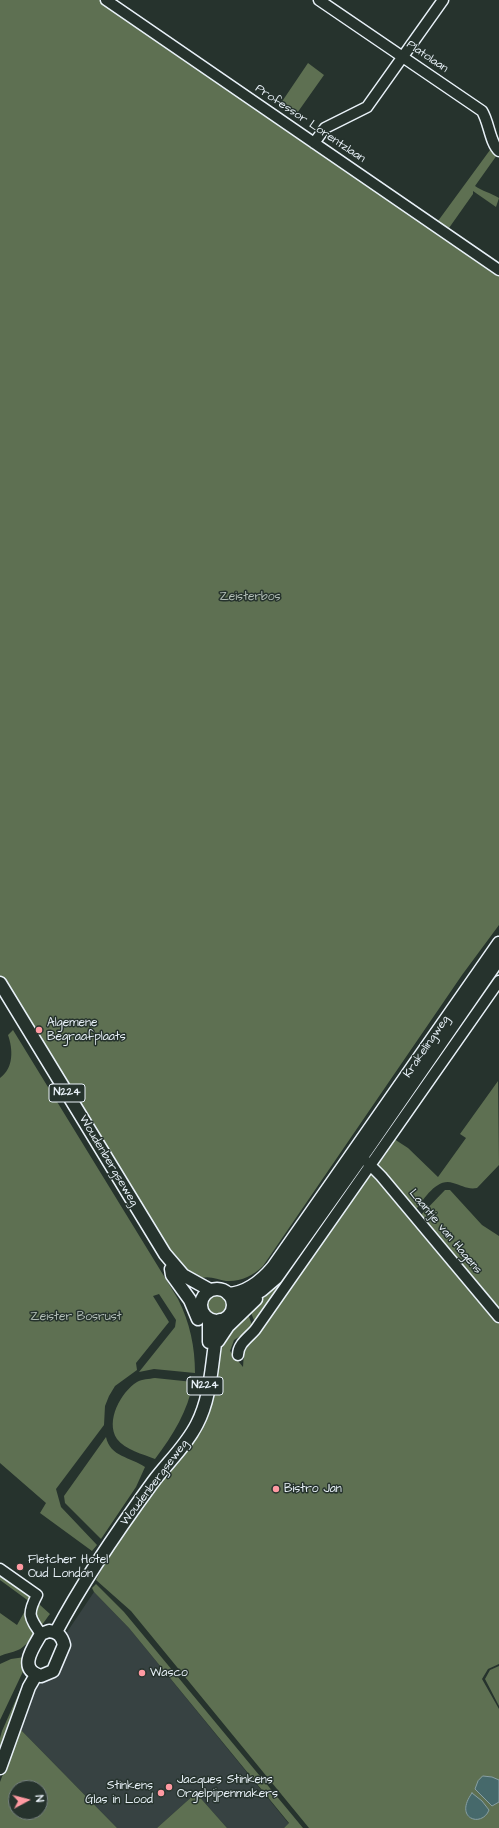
<!DOCTYPE html>
<html>
<head>
<meta charset="utf-8">
<style>
	body { margin:0 }
	#map { position:relative; width:499px; height:1828px; overflow:hidden; background:#26332d; font-family:"Architects Daughter",sans-serif }
	canvas { display:block }
	.north { position:absolute; left:8px; top:1780px; width:40px; height:40px; box-sizing:border-box; background:#26332d; border:1px solid #747f7e; border-radius:50%; rotate:83deg; font-size:11px; font-weight:700; line-height:16px; text-align:center; color:#e8f1f8 }
	.north::after { content:''; display:block; margin:auto; width:14px; height:18px; background:#ff9aa2; clip-path:polygon(50% 0,100% 100%,50% 72%,0 100%) }
</style>
</head>
<body>
<div id="map">
<canvas width="499" height="1828"></canvas>
<div class="north">N</div>
</div>
<script>
const ctx = document.querySelector('canvas').getContext('2d');
ctx.lineJoin = 'round';
function paint(path, color) { ctx.fillStyle = color; ctx.fill(path, 'evenodd'); }
function strokePath(path, color, width, dash) { ctx.strokeStyle = color; ctx.lineWidth = width; ctx.lineCap = dash ? 'butt' : 'round'; ctx.setLineDash(dash || []); ctx.stroke(path); }
function drawText(font, color, halo, rows, align = 'center') {
  ctx.font = font + ' "Architects Daughter",sans-serif'; ctx.lineWidth = 3; ctx.setLineDash([]); ctx.textBaseline = 'middle'; ctx.strokeStyle = halo; ctx.fillStyle = color; for (const [text, x, y, turn = 0] of rows) {
    ctx.save(); ctx.translate(x, y); ctx.rotate((+turn || 0) * Math.PI / 180); ctx.textAlign = isNaN(turn) ? turn : align; if (halo) ctx.strokeText(text, 0, 0); ctx.fillText(text, 0, 0); ctx.restore();
  }
}
const built = new Path2D(`
	M94 1592 129 1628 289 1824 284 1828H227L196 1793 157 1828H117L20 1729 37 1679 50 1676 63 1638Z`);
const green = new Path2D(`
	M0 0H105L499 271V925L462 975 263 1266C253 1276 240 1282 226 1281 217 1280 207 1274 198 1280L201 1276H197L195 1278 180 1267 0 985Z
	M308 63 324 75 295 116 279 106Z
	M490 150 497 155 475 186C482 191 491 193 499 198L496 207 473 191V194L449 228 438 221Z
	M13 1030 178 1299C190 1323 195 1347 195 1373L154 1369 139 1372 175 1327 176 1320 159 1294 153 1296 169 1322 136 1363 137 1370 115 1386 109 1396 105 1406 104 1425 56 1489 61 1507 97 1545 92 1551 40 1513 46 1503 0 1463V1078C14 1068 13 1049 8 1035Z
	M498 1081 499 1165 477 1188C468 1190 461 1185 453 1183 437 1177 423 1200 415 1211L375 1163 391 1137 408 1148 438 1177 466 1138 460 1134Z
	M370 1173 377 1178 499 1324V1664L488 1669 482 1679 499 1709V1828H309L131 1611 96 1580 120 1534 210 1405C216 1385 216 1347 227 1332 233 1325 240 1318 247 1311L253 1328 234 1340 230 1351 243 1367 244 1352Z
	M351 1175 358 1180 256 1325 249 1308 279 1284 316 1231Z
	M445 1190H450L482 1225 499 1236V1312L419 1217Z
	M207 1305a10 10 0 1 1 20 0a10 10 0 1 1-20 0Z
	M155 1378 193 1382C188 1411 173 1435 155 1459 143 1454 125 1450 117 1439 105 1421 121 1392 137 1382 142 1379 149 1379 155 1378Z
	M106 1437C110 1457 131 1457 145 1467L136 1487 101 1539 65 1503 64 1496Z
	M0 1574 30 1596 50 1614C43 1623 27 1647 18 1650 12 1653 6 1653 0 1656V1613L17 1625 30 1602 0 1580Z
	M96 1584 124 1612 303 1828H284L289 1823 129 1628 94 1592 92 1588Z
	M25 1657 27 1663 0 1720V1664L11 1659Z
	M499 1666V1706L485 1679 490 1670Z
	M26 1677 0 1755V1738L2 1731Z
	M20 1729 117 1828H0V1782ZM16 1788H40V1812H16Z
	M196 1793 227 1828H157Z`);
const water = new Path2D(`
	M483 1776 492 1777 499 1780V1802L492 1806 475 1789 478 1781Z
	M472 1793 482 1801 489 1810C482 1828 453 1819 472 1793Z`);
const minor = new Path2D(`
	M106 0 499 270
	M319 0 482 111C489 122 490 143 499 151
	M314 143 325 128 367 107 443 0
	M367 1162 381 1176 499 1317
	M238 1355C238 1344 248 1338 255 1330L499 981
	M0 1569 37 1595C27 1614 29 1617 41 1634`);
const major = new Path2D(`
	M0 983 165 1254 183 1275 210 1290
	M171 1269 172 1275 190 1300 198 1319
	M201 1305a16 16 0 1 1 32 0a16 16 0 1 1-32 0Z
	M228 1294C246 1293 262 1280 273 1267L499 943
	M233 1307 262 1290 276 1278 362 1157 499 959
	M218 1341 228 1326 256 1299
	M209 1342V1319
	M49 1631C58 1632 62 1636 64 1645L53 1671 41 1676C17 1669 33 1648 41 1634Z
	M56 1632C84 1579 118 1530 153 1482 168 1462 186 1446 197 1424 210 1399 211 1371 215 1344 217 1336 217 1328 220 1320
	M0 1768 29 1687 36 1675`);
const markers = [
	[39,1030,4,"#ff9aa2"],
	[276,1489,4,"#ff9aa2"],
	[20,1567,4,"#ff9aa2"],
	[142,1673,4,"#ff9aa2"],
	[169,1787,4,"#ff9aa2"],
	[161,1793,4,"#ff9aa2"]
];
const shields = [
	[67,1093,36],
	[205,1386,36]
];
const shieldNames = [
	["N224",67,1093],
	["N224",205,1386]
];
const streetNames = [
	["Platolaan",427,57,34],
	["Professor Lorentzlaan",310,124,34],
	["Krakelingweg",427,1047,-56],
	["Woudenbergseweg",108,1161,59],
	["Laantje van Hagens",445,1232,50],
	["Woudenbergseweg",155,1483,-53]
];
const parkNames = [
	["Zeisterbos",250,597],
	["Zeister Bosrust",76,1317]
];
const poiNames = [
	["Algemene",47,1023],
	["Begraafplaats",47,1037],
	["Bistro Jan",284,1489],
	["Fletcher Hotel",28,1560],
	["Oud London",28,1574],
	["Wasco",150,1673],
	["Jacques Stinkens",177,1780],
	["Orgelpijpenmakers",177,1794],
	["Stinkens",153,1786,"right"],
	["Glas in Lood",153,1800,"right"]
];
paint(built, '#374242');
paint(green, '#5e7052');
paint(water, '#46696b');
strokePath(water, '#879fa3', 1);
strokePath(minor, '#e8f1f8', 13);
strokePath(major, '#e8f1f8', 15);
strokePath(minor, '#26332d', 10);
strokePath(major, '#26332d', 12);
for (const [x, y, r, color] of markers) { const dot = new Path2D(); dot.arc(x, y, r, 0, 2 * Math.PI); ctx.fillStyle = color; ctx.fill(dot); strokePath(dot, '#26332d', 1.5); }
for (const [x, y, w] of shields) { const box = new Path2D(); box.roundRect(x - w / 2, y - 9, w, 18, 3); ctx.fillStyle = '#26332d'; ctx.fill(box); strokePath(box, '#e8f1f8', 1); }
drawText('bold 11px', '#e8f1f8', null, shieldNames);
drawText('12px', '#e8f1f8', '#26332d', streetNames);
drawText('12px', '#b1bdb6', '#26332d', parkNames);
drawText('12px', '#e8f1f8', '#26332d', poiNames, 'left');
</script>
</body>
</html>
